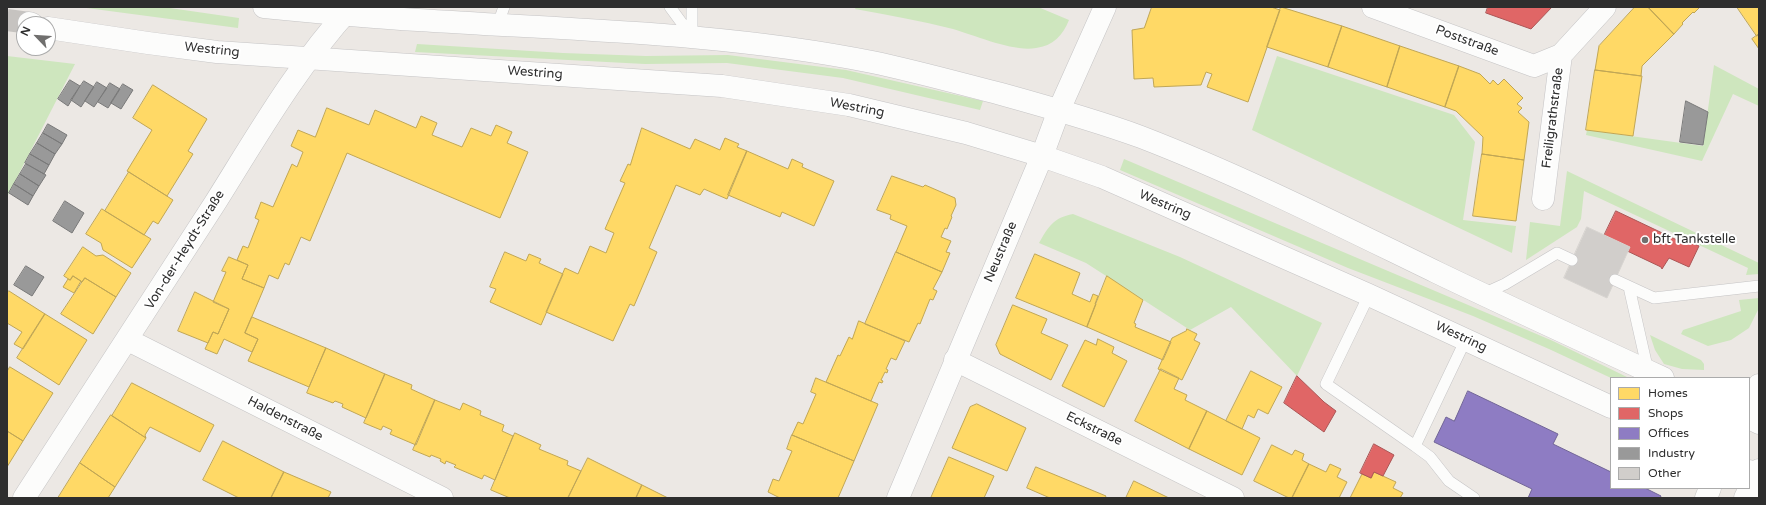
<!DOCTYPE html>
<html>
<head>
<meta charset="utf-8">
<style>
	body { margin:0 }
	#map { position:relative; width:1766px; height:505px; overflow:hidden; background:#ece8e4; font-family:"Varela Round",sans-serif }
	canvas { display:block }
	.frame { position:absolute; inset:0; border:8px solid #2e2e2e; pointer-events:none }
	.legend { position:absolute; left:1610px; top:377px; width:140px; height:112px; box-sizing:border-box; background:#fff; border:1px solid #ababab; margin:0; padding:5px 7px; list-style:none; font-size:12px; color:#2e2e2e }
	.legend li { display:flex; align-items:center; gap:8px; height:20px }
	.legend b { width:20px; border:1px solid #ababab }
	.north { position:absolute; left:16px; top:16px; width:40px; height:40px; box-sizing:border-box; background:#fff; border:1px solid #ababab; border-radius:50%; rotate:295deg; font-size:11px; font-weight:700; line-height:16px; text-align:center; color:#2e2e2e }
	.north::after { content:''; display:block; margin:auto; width:14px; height:18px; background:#706f6e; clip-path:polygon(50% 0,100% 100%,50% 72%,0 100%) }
</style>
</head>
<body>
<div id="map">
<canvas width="1766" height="505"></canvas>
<div class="frame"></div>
<ul class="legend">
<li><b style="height:11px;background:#ffd966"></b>Homes</li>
<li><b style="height:11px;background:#e06666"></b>Shops</li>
<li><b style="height:11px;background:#8e7cc3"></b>Offices</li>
<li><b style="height:11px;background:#999"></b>Industry</li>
<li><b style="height:11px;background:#d1cecb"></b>Other</li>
</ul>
<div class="north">N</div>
</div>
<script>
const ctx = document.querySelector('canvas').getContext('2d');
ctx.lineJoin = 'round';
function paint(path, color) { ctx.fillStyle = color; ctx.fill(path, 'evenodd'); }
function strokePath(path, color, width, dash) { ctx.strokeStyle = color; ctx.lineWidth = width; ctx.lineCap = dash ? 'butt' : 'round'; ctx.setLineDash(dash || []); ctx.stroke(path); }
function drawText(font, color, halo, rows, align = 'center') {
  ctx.font = font + ' "Varela Round",sans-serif'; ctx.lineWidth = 4; ctx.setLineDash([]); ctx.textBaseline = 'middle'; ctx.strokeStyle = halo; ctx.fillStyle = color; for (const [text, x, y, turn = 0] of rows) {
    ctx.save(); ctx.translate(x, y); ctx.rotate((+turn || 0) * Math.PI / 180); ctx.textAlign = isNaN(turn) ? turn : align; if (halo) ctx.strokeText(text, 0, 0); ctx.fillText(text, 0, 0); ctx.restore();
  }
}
const green = new Path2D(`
	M79 7H163L239 18 238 28Z
	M856 7H1038L1069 20C1063 35 1053 46 1036 48 1013 52 977 36 953 29 921 21 888 15 855 9Z
	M417 44 563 53 646 56 728 55 846 70 983 101 980 110 843 78 727 63 645 64 415 52Z
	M7 56 75 64 7 197Z
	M1277 56 1454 115 1475 142 1463 220 1516 226 1512 253 1252 130Z
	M1714 65 1759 89V106L1733 94 1702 161 1586 135 1587 130 1703 146Z
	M1124 159 1553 341 1629 378H1611L1549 349 1473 316 1348 268 1120 170Z
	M1567 171 1759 263V274L1746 275 1748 268 1584 191 1581 219 1577 227 1526 260 1530 222 1560 226Z
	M1073 214 1180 257 1322 323 1297 376 1231 307 1190 330 1086 263 1039 243C1049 226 1053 218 1073 214Z
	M1759 298V308L1749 328 1731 340 1708 346 1681 334 1683 330 1741 311 1739 300Z
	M1650 335 1701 360 1704 364V370L1682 369 1664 364 1655 350Z`);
const homes = new Path2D(`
	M1152 7H1271L1280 10 1248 102 1207 87 1212 74 1206 72 1201 85 1154 87 1153 78 1134 79 1132 30 1144 28Z
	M1281 7 1342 26 1328 67 1267 47Z
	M1635 7H1648L1674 34 1642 66 1641 76 1595 70 1599 46Z
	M1648 7H1700L1694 13 1693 12 1682 23 1683 24 1674 34Z
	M1737 7H1759V34L1757 36Z
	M1342 26 1400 46 1387 87 1328 67Z
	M1759 34V49L1752 39Z
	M1400 46 1459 66 1445 107 1387 87Z
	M1459 66 1480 74 1490 84 1493 80 1498 85 1504 79 1523 98 1517 104 1522 108 1518 112 1529 122 1524 160 1482 154 1483 137 1456 111 1445 107Z
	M1595 70 1642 76 1633 136 1586 130Z
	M153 85 207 119 188 151 193 154 167 196 127 171 152 130 133 118Z
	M327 108 369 125 375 110 416 128 421 116 437 123 432 135 462 147 471 128 491 136 496 125 512 132 507 143 528 152 500 218 347 153 310 241 301 237 289 265 285 263 278 279 269 275 264 288 242 279 248 265 237 260 243 246 248 248 259 220 255 218 261 202 273 207 292 164 297 167 303 152 291 146 298 130 315 137Z
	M642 128 690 149 695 139 720 150 725 138 739 144 737 147 747 151 727 199 704 189 700 195 676 185 649 248 657 252 634 306 630 304 613 341 546 312 565 268 578 274 590 246 606 253 614 233 605 229 625 183 620 181 628 164 630 165Z
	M747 151 788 169 792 159 803 164 802 167 834 181 814 226 782 212 780 217 728 195Z
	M1482 154 1524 160 1516 221 1473 216Z
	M129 172 173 200 158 224 153 221 144 235 105 211Z
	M892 176 923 187 925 185 955 198 956 205 951 216 952 217 947 229 945 228 941 237 951 241 946 252 950 253 942 272 896 252 907 226 890 219 891 215 877 210Z
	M102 209 151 239 132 268 103 250 101 243 86 234Z
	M83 247 96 256 103 255 131 273 116 297 85 278 82 282 73 276 70 280 64 276Z
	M505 252 526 261 529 254 541 259 539 263 563 274 541 325 490 302 496 289 490 287Z
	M896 252 942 272 933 289 937 291 933 300 930 299 920 324 918 323 909 342 865 324Z
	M1035 254 1080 273 1072 294 1090 302 1093 294 1098 296 1095 304H1096L1087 327 1016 298Z
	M229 257 248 265 242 279 264 288 245 333 258 339 252 352 224 339 217 354 205 349 213 332 218 334 229 309 213 302 226 272 222 271Z
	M73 276 81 281 74 293 63 287 68 279 70 280Z
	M1107 276 1143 300 1134 323 1136 324 1135 327 1171 342 1163 360 1087 327Z
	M85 278 116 297 93 334 61 314Z
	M9 291 45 314 23 349 14 344 22 332 7 323V293Z
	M195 292 229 309 218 334 213 332 208 343 178 331Z
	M1013 305 1047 319 1041 333 1068 345 1051 380 1000 354 996 345Z
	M45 314 87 340 59 385 17 358Z
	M252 317 326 348 309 387 248 361 258 339 245 333Z
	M859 321 905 341 896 360 891 358 886 369 888 370 887 373 885 372 881 380 883 381 882 383 879 382 871 401 826 382 838 355 840 356 849 337 852 339Z
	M1187 329 1197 334 1194 340 1200 343 1182 380 1158 369 1172 338 1186 331Z
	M1098 339 1114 347 1112 353 1127 361 1104 407 1062 386 1085 340 1096 345Z
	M326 348 385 374 366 418 342 407 343 404 335 401 333 403 307 393Z
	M10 367 53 393 23 441 7 431V372Z
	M1161 369 1179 378 1174 389 1187 395 1185 400 1207 411 1189 449 1135 421Z
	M1251 371 1282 387 1268 414 1258 409 1254 418 1248 415 1242 429 1226 421Z
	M385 374 412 385 411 389 435 400 416 445 390 434 392 430 383 426 381 430 364 423Z
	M816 378 878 404 854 461 792 435 798 422 803 424 816 394 811 392Z
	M132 383 214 425 200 452 150 427 145 435 146 438 112 416Z
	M435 400 460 410 463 403 481 411 480 415 504 425 502 431 513 436 495 480 484 475 482 479 454 467 456 465 446 461 445 464 440 461 441 459 431 455 430 457 413 450Z
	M977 404 1026 428 1007 471 952 448 970 407Z
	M1207 411 1260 438 1242 475 1189 449Z
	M111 415 146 438 115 487 80 463Z
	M7 431 23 441 7 467Z
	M515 433 541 445 539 449 568 461 567 465 581 471 568 498H510L491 490Z
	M792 435 854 461 838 498H780L768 492 773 479 779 481 792 451 787 449Z
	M223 441 284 472 271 498H239L203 480Z
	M1272 445 1292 455 1295 450 1304 454 1302 460 1309 464 1292 498H1289L1254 481Z
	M949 457 994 476 984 498H931Z
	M588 458 642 485 636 498H568Z
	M80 463 115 487 108 498H58Z
	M1309 464 1326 472 1330 464 1341 469 1337 477 1347 482 1339 498H1292Z
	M1036 467 1106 496 1105 498H1050L1027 488Z
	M284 472 331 492 328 498H271Z
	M1374 472 1396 482 1393 488 1403 493 1400 498H1350L1362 474 1371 478Z
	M1134 481 1169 498H1126Z
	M642 485 668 498H636Z`);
const shops = new Path2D(`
	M1488 7H1552L1531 29 1486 13Z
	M1616 211 1677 240 1678 236 1699 246 1689 267 1669 258 1662 269 1661 267 1604 240H1602Z
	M1297 376 1324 402 1336 411 1324 432 1284 403Z
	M1374 444 1394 455 1383 476 1374 472 1371 478 1360 473Z`);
const offices = new Path2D(`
	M1468 391 1558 434 1553 444 1611 472V488H1645L1661 496 1660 498H1528L1532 489 1434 442 1446 417 1454 421Z`);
const industry = new Path2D(`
	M70 80 80 86 68 106 58 99Z
	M84 81 94 87 81 107 71 100Z
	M97 82 107 88 94 107 85 101Z
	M110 83 120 89 108 108 98 102Z
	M123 84 133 90 121 109 111 103Z
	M1686 101 1708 112 1703 145 1680 142Z
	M48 124 67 135 62 144 43 133Z
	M43 133 62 144 55 154 37 143Z
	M37 143 55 154 49 165 30 154Z
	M30 154 49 165 44 174 25 163Z
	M26 164 46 175 39 186 20 174Z
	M20 174 39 186 33 196 14 184Z
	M14 184 33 196 28 205 9 193Z
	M65 201 84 213 72 233 53 221Z
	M26 266 44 277 32 296 14 285Z`);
const building = new Path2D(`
	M1587 227 1630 247 1607 298 1564 278Z`);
const secondaryTunnel = new Path2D(`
	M7 20 29 23`);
const lane = new Path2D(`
	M670 7 692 37
	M692 7V38
	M498 24 504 7
	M1615 280 1654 298 1759 286
	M1629 287 1648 371
	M1483 294 1505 284 1557 253 1572 260
	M1369 295 1326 384 1415 446
	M1466 339 1415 446 1430 457 1449 481 1474 498`);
const street = new Path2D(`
	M1373 7 1534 66 1561 55
	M1543 199 1561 55 1605 7
	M128 340 442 498
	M955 360 1233 498
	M1749 405 1759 385
	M24 498C88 400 152 302 215 203 257 136 297 66 351 7
	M898 498 1042 156 1059 110 1105 7
	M1706 498 1710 488
	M1745 498 1759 470`);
const secondary = new Path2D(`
	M264 7C315 12 367 17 418 20 570 30 723 32 872 62 915 71 958 83 1001 94 1048 107 1095 120 1141 137 1242 176 1339 225 1436 272 1511 308 1587 343 1663 378
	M29 23 32 24
	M48 28 148 43 217 52 722 86 849 105 966 133 1042 156 1102 177 1369 295 1611 407
	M1749 418 1759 423
	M1749 471 1759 475`);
const markers = [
	[1645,240,4,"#706f6e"]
];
const streetNames = [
	["Poststraße",1467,41,20],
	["Westring",212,50,6],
	["Westring",535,73,4],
	["Westring",857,108,11],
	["Freiligrathstraße",1553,118,-83],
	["Westring",1165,205,23],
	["Von-der-Heydt-Straße",185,250,-58],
	["Neustraße",1001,252,-67],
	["Westring",1461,337,25],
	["Haldenstraße",285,419,27],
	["Eckstraße",1094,429,26]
];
const poiNames = [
	["bft Tankstelle",1653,240]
];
paint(green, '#cee6be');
paint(homes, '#ffd966');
strokePath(homes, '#c0a655', 1);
paint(shops, '#e06666');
strokePath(shops, '#ab5555', 1);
paint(offices, '#8e7cc3');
strokePath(offices, '#716596', 1);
paint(industry, '#999');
strokePath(industry, '#797979', 1);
paint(building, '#d1cecb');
strokePath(building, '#d7d4d0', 1);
strokePath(secondaryTunnel, '#c6c3c0', 22, [22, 11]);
strokePath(lane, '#c5c4c5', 12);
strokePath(street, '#c5c4c5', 23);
strokePath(secondary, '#c5c4c5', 23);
strokePath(lane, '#fcfcfb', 11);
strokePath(street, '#fcfcfb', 22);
strokePath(secondary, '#fcfcfb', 22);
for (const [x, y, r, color] of markers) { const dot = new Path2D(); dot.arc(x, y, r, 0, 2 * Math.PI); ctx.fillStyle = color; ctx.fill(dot); strokePath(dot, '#fff', 1.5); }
drawText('13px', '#2e2e2e', '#fff', streetNames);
drawText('13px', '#2e2e2e', '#fff', poiNames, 'left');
</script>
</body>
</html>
